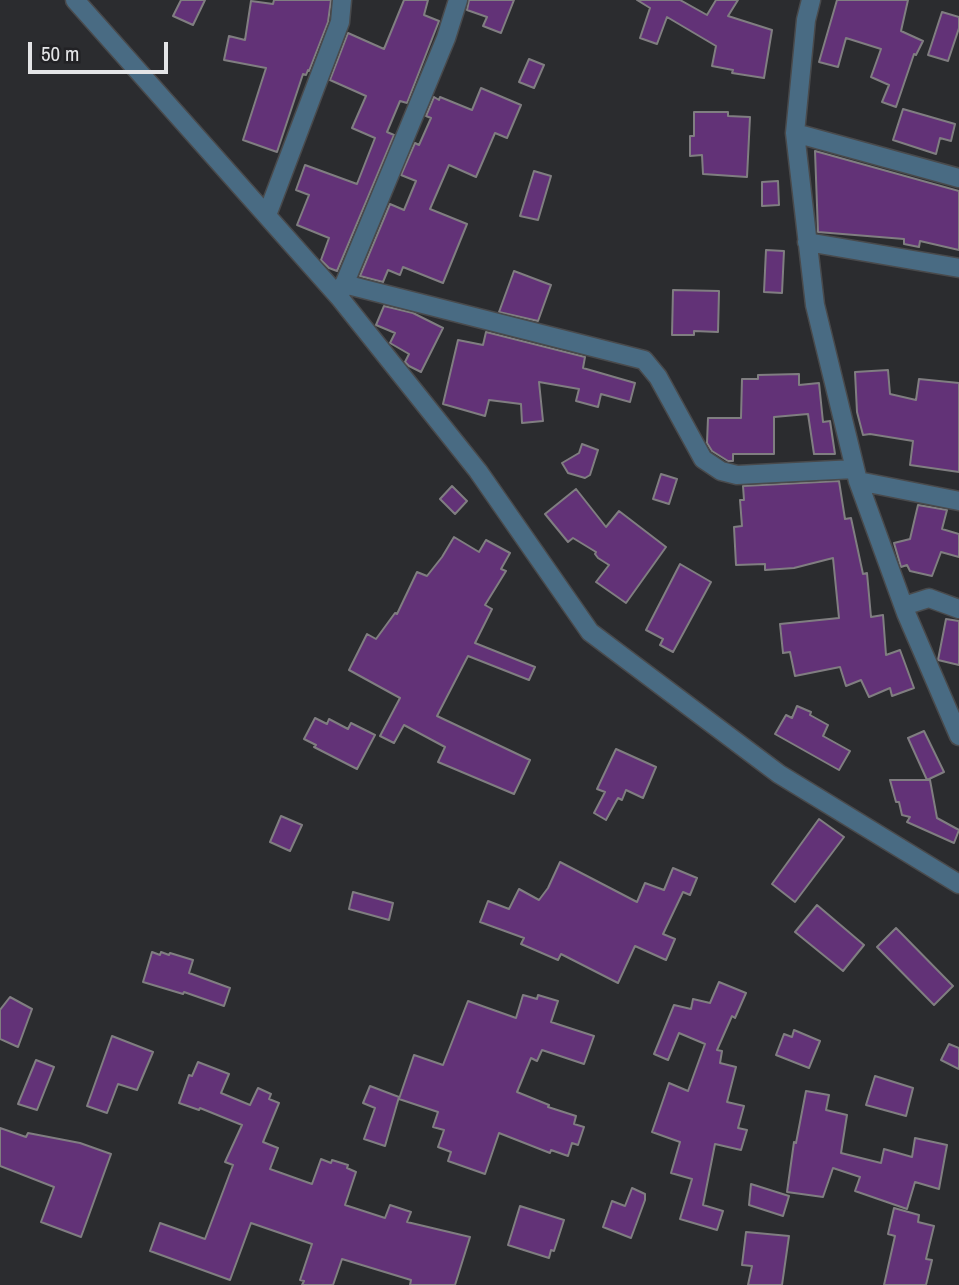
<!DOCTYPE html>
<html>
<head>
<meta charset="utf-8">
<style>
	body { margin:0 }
	#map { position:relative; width:959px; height:1285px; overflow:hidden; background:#2b2c2f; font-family:"Archivo Narrow",sans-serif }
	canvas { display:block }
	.scale { position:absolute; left:28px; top:42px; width:140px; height:32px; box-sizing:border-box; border:4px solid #e4e5e7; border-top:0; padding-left:9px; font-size:21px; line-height:24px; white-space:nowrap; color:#e4e5e7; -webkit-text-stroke:5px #222225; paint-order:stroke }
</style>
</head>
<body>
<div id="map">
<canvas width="959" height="1285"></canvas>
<div class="scale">50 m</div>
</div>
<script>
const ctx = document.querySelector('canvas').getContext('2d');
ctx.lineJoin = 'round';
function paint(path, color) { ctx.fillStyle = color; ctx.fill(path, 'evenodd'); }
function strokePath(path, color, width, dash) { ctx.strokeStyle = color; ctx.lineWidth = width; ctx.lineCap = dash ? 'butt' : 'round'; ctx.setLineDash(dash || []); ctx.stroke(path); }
const building = new Path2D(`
	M181 0H205L193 25 173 16Z
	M274 0H331L328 22 309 71 308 70 306 75 303 74 277 152 243 140 266 68 224 60 229 36 245 40 251 1 273 4Z
	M404 0H428L424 15 439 21 407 103 400 101 387 132 394 135 337 271 329 268 321 260 329 238 297 225 309 195 296 190 305 165 357 184 375 138 352 128 366 96 330 80 348 33 384 49Z
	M469 0H514L501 33 483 26 487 17 467 10Z
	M637 0H680L707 15 716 0H738L728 16 772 30 764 78 732 73 733 70 712 66 716 46 667 17 657 44 640 38 650 8Z
	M837 0H908L901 31 923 41 916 55 914 54 896 107 882 102 889 85 871 77 881 49 846 38 838 67 819 62Z
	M942 12 959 17V28L948 61 928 55Z
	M529 59 544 65 534 88 519 82Z
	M481 88 521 105 507 138 495 133 476 177 449 165 430 209 467 224 443 283 403 267 400 275 388 270 383 282 360 276 390 204 404 210 416 181 401 175 415 143 419 145 431 118 426 116 434 97 439 100 440 97 472 110Z
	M903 109 955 124 951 141 940 138 936 154 893 140Z
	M694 112H728V116L750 117 747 177 703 174 702 155 690 156V136H694Z
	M815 151 959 191V250L920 241 919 247 904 244V239L818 232Z
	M534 171 551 176 538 220 520 216Z
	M778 181 779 205 762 206V182Z
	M766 250 784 251 782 293 764 292Z
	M514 271 551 285 538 321 499 312Z
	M673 290 719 291 718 332 694 331V335H672Z
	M384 306 413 313 443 328 421 372 409 366 405 362 409 354 390 343 395 333 376 325Z
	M486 332 585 357 583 368 635 383 630 402 601 394 598 407 576 401 579 389 539 382 543 421 522 423 521 404 489 400 485 416 443 404 458 340 483 345Z
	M888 370 890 394 916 400 919 379 959 383V472L910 465 913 441 870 434 863 435 857 412 855 372Z
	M799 374V385L819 383 823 422 830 421 835 454H814L808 414 774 417V454H733V461H728L712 451 707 443 708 418H741L742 379H758V375Z
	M582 444 598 450 590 475 585 478 568 473 562 463 579 453Z
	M661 474 677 479 669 504 653 499Z
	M839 481 845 519 851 518 863 574 867 573 871 617 883 615 886 655 900 650 914 688 892 696 890 688 869 697 861 680 846 686 840 667 795 676 790 652 783 653 780 624 839 618 833 558 794 568 765 570V564L736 565 734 527 742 526 740 500H744L743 486Z
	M452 486 467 501 455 514 440 499Z
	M576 489 606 527 619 511 666 547 626 603 596 582 609 565 598 558 595 554 596 552 573 538 568 542 545 514Z
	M918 505 947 510 942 529 959 534V557L941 552 932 576 910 571 907 565 901 567 894 543 910 539Z
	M454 537 479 552 486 540 510 553 501 569 506 571 485 605 492 609 475 643 535 667 529 680 468 656 437 716 530 760 514 794 438 762 445 747 404 725 394 743 380 736 400 698 349 670 367 634 376 639 395 613 397 614 417 572 427 576 442 557Z
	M680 564 711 582 673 652 660 645 663 639 646 630Z
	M946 619 959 621V665L938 660Z
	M797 706 811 712 810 715 828 725 823 736 850 751 839 770 775 734 786 715 792 718Z
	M315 718 327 724 329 719 348 729 351 723 375 735 357 769 314 747 316 745 304 739Z
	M924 731 944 772 927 780 908 738Z
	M616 749 656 767 643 798 626 790 622 800 618 798 606 820 594 813 605 792 597 789Z
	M890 780H930L937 818 959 830 954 843 907 822 910 817 902 815 899 802H896Z
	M281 816 302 825 290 851 270 842Z
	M819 819 844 837 795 902 772 884Z
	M560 862 637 902 645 883 664 890 673 868 697 878 690 895 683 892 663 934 675 939 666 960 635 946 618 983 561 954 558 960 521 944 524 938 480 922 488 901 509 909 519 889 539 900 548 888Z
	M353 892 393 903 389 920 349 909Z
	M817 905 864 945 843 971 795 932Z
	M896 928 953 986 934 1005 877 947Z
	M152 952 160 955 161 952 169 955 170 953 193 960 189 973 230 988 224 1006 184 992 183 994 143 982Z
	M719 982 746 993 735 1018 732 1016 717 1050 722 1051 720 1063 736 1067 727 1102 744 1106 738 1128 747 1130 741 1150 715 1144 703 1205 723 1211 717 1230 680 1219 692 1179 671 1173 680 1142 652 1132 669 1083 688 1091 705 1044 679 1033 668 1060 654 1054 674 1005 691 1009 693 999 710 1003Z
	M523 995 537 999 538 995 558 1001 551 1022 594 1036 584 1064 542 1050 537 1061 531 1058 517 1092 549 1105 548 1107 576 1116 574 1124 584 1127 578 1145 572 1143 568 1156 551 1150 550 1153 499 1133 485 1174 448 1161 451 1152 438 1147 444 1130 433 1127 438 1112 399 1099 414 1055 443 1065 468 1001 516 1018Z
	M10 997 32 1009 18 1047 0 1039V1010Z
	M794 1030 820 1041 809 1068 776 1055 784 1034 792 1037Z
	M112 1036 153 1052 137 1090 118 1084 107 1113 87 1106Z
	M949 1044 959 1048V1069L941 1060Z
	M36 1060 54 1067 37 1110 18 1104Z
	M198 1062 229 1074 221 1093 250 1105 258 1088 271 1094 269 1099 279 1103 263 1142 278 1148 270 1169 312 1184 321 1159 331 1163 332 1160 348 1165 347 1168 356 1172 345 1205 385 1218 390 1205 411 1212 407 1222 470 1237 455 1285H410L411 1280 342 1259 333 1285H302L304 1281 300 1280 312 1244 251 1223 230 1280 150 1251 160 1223 205 1239 233 1165 225 1162 242 1125 200 1108 199 1110 179 1103 189 1075 192 1076Z
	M875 1076 913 1088 906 1116 866 1105Z
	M370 1086 399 1097 385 1146 364 1139 375 1108 363 1103Z
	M806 1091 829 1095 826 1110 847 1115 841 1153 881 1163 884 1149 912 1157 915 1138 947 1145 939 1189 915 1182 907 1209 855 1191 860 1177 833 1168 823 1197 787 1192 794 1142 796 1143Z
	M0 1128 26 1137 28 1133 80 1143 111 1154 81 1237 41 1222 54 1187 0 1166Z
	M751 1184 789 1196 783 1216 749 1205Z
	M632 1188 645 1194V1200L631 1238 603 1227 612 1201 625 1206Z
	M520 1206 564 1220 554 1251 551 1250 549 1258 508 1245Z
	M894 1208 919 1215 918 1222 934 1226 926 1259 932 1260 926 1285H884L895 1236 888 1234Z
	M746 1232 789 1236 782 1285H748L752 1266 742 1265Z`);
const minor = new Path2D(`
	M75 0 339 297 478 471 590 632 779 774 959 884
	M811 0 806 20 795 133 815 305 858 481 906 613 959 736
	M795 133 959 178
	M267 215 340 22 342 0
	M807 242 959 268
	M344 284 644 360 658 377 703 459 721 471 737 475 855 469
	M341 292 446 38 458 0
	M858 481 959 501
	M904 606 929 598 959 609`);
paint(building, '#623277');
strokePath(building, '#807e81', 2);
strokePath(minor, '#494a4c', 21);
strokePath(minor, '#496b83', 18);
</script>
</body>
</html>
